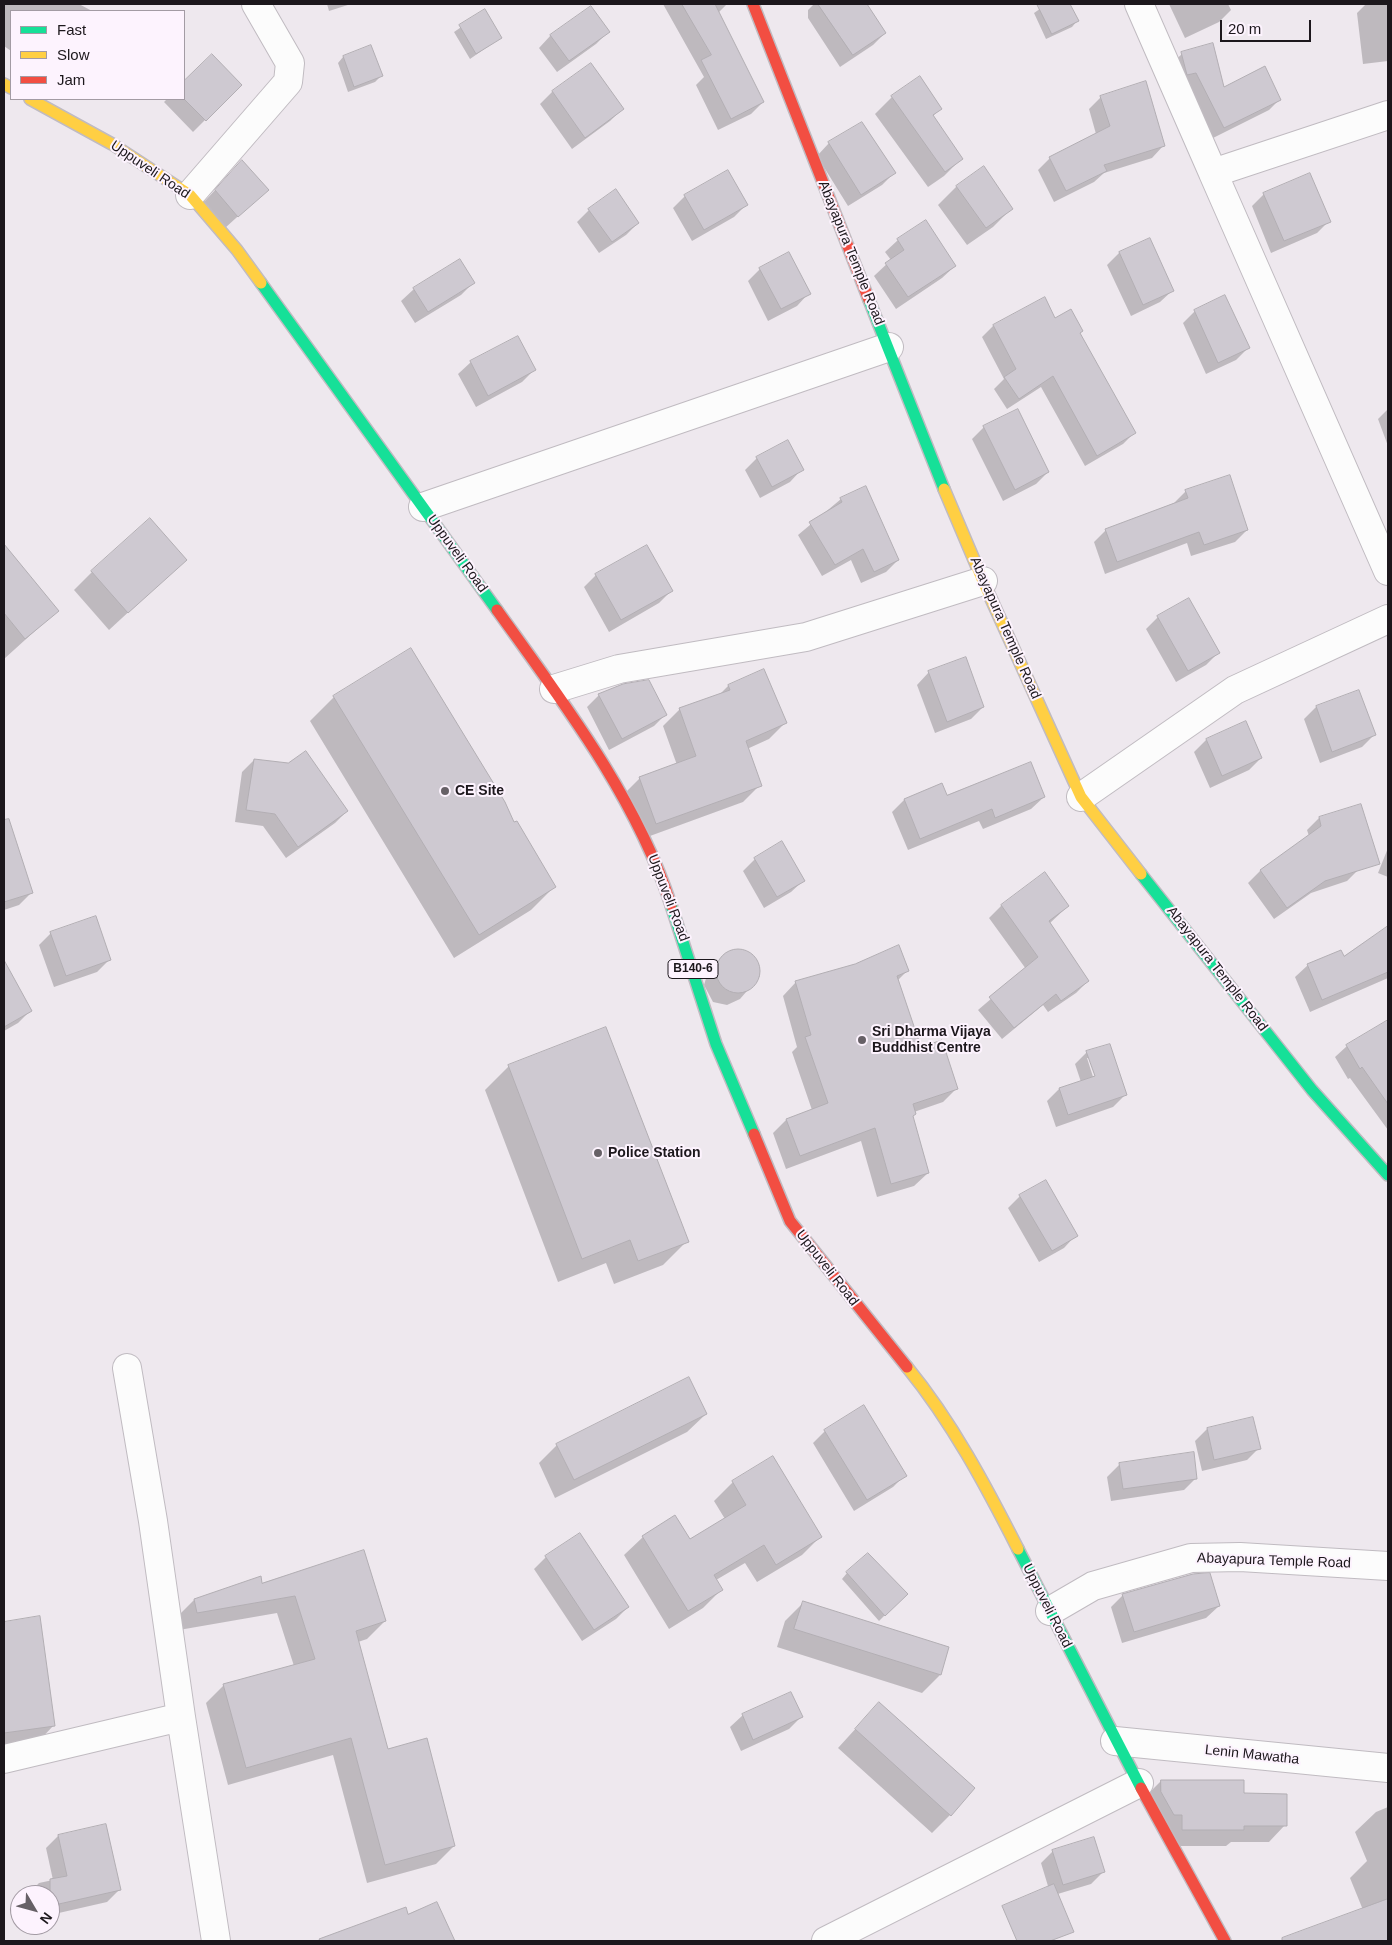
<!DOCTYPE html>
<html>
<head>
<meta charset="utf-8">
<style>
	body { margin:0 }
	#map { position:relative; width:1392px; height:1945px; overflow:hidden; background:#eee8ee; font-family:Arial,sans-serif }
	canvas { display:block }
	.frame { position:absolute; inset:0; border:5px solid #1c171c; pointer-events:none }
	.legend { position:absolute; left:10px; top:10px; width:175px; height:90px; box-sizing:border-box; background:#fdf3fe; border:1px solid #a39ba4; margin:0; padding:6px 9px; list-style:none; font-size:15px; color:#1c171c }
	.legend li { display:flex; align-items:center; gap:10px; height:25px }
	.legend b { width:25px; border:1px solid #a39ba4 }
	.north { position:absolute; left:10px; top:1885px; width:50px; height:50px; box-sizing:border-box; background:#fdf3fe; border:1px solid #a39ba4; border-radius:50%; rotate:127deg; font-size:14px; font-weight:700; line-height:20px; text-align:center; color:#1c171c }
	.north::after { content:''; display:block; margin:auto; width:18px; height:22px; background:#666066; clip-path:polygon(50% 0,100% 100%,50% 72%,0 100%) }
	.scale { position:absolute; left:1220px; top:20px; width:91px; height:22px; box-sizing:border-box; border:2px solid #1c171c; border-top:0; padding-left:6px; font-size:15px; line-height:18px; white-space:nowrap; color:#1c171c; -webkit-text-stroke:4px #fdf3fe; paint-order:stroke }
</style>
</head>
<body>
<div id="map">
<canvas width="1392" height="1945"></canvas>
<div class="frame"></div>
<ul class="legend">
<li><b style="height:6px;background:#16e098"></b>Fast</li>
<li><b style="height:6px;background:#ffcf43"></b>Slow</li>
<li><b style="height:6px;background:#f24e42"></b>Jam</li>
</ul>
<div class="north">N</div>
<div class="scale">20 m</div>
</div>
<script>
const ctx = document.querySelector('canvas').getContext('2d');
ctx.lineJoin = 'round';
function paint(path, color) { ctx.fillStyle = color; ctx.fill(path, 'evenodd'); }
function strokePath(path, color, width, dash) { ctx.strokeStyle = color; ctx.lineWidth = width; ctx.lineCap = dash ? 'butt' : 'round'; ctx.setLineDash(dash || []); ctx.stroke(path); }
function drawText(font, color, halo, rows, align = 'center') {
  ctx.font = font + ' Arial,sans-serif'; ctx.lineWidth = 4; ctx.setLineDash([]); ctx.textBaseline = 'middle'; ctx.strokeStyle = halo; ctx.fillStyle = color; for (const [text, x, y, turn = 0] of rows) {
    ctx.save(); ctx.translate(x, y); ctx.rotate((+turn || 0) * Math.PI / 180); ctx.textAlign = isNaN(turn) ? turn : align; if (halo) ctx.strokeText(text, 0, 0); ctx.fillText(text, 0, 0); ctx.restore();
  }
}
const shadow = new Path2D(`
	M4 4H79L92 11H11V51L4 46Z
	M327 4H351L329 11Z
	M663 4H727L718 13 763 102 751 114 718 130 696 85 704 77Z
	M814 4H865L885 33 873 45 840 67 808 18V10Z
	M1047 4H1069L1077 21 1072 27 1046 39 1034 13Z
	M1169 4H1228L1231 10 1219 22 1185 38Z
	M1366 4H1388V61L1363 64 1357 13Z
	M485 11 500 38 470 59 454 32Z
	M608 32 596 44 557 72 539 48 551 35Z
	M1182 54 1223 88 1280 99 1269 110 1213 138 1186 83 1171 64Z
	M212 55 240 85 193 132 164 102 167 99H184V82Z
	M343 57 381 76 375 82 348 92 338 63Z
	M591 65 622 109 610 121 572 149 540 104 552 92Z
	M919 78 940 109 932 117 961 159 944 176 928 187 875 114 892 97Z
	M1101 97 1164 145 1152 158 1104 173 1094 182 1054 202 1038 170 1050 158 1096 134 1089 109Z
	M829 143 894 173 882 185 848 206 817 156Z
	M983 168 1011 209 993 227 967 245 938 205 956 187Z
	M230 174 267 190 225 228 203 203Z
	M1264 194 1329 221 1317 233 1271 253 1252 206Z
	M685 196 746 205 734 217 692 241 673 208Z
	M589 210 638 223 626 235 599 253 577 222Z
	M926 222 955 266 942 278 896 309 874 276 891 260 885 252 898 240Z
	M1149 239 1173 290 1160 302 1131 316 1107 265 1119 253Z
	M459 260 473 283 461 295 415 323 401 301 414 289Z
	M760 269 809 293 797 306 768 321 748 281Z
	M1195 311 1248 348 1236 360 1206 374 1183 323Z
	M1055 319 1079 333 1134 433 1123 444 1085 466 1041 387 1007 409 994 389 1004 379 982 337 993 326Z
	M471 362 534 370 522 382 476 407 458 374Z
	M1388 409V446L1378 419Z
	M984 427 1048 472 1036 484 1003 501 972 439Z
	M757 458 802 469 790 482 760 498 745 470Z
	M1186 491 1247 530 1235 542 1191 556 1187 543 1105 574 1094 542 1106 530 1174 503Z
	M841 499 898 560 886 572 861 583 851 560 822 576 798 535Z
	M4 546 57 611 4 659Z
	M185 560 109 630 74 590 92 572Z
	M596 575 671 591 659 603 609 632 584 587Z
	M1158 617 1218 653 1206 665 1176 682 1146 629Z
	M763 670 786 722 769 739 747 749 760 785 743 802 639 840 623 795 640 778 677 765 663 726 680 709 719 695 728 686Z
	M929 672 983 707 971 719 935 733 917 685Z
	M623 685 666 714 654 726 609 750 587 707 599 695Z
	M1358 691 1374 735 1362 747 1320 763 1304 719 1316 707Z
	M334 697 513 824 555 886 531 910 454 958 310 721Z
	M1206 740 1261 758 1249 770 1210 788 1194 752Z
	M254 760 347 811 335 823 286 858 263 826 235 822 242 772Z
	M942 785 947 797H1044L1031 809 983 829 979 821 908 850 892 812 904 800Z
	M1360 805 1359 869 1347 881 1311 893 1274 919 1248 883 1260 871 1309 836 1307 830 1319 818Z
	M1388 848V877L1378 873Z
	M755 859 804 880 791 892 764 908 743 871Z
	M21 861 31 893 19 905 4 910V867Z
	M1044 874 1068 906 1049 924 1088 981 1076 993 1048 1012 1043 1005 1002 1039 978 1010 1026 969 989 918 1001 906Z
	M1388 928V978L1310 1012 1295 977 1308 965 1343 958Z
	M51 933 109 960 97 972 54 987 39 945Z
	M731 951H745L755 959 760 976 740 999 727 1005 713 1002 704 985 708 972Z
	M4 963 30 1011 18 1023 4 1031Z
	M908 970 897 981 920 1048 956 1089 943 1102 914 1112 912 1117 928 1173 914 1186 877 1197 861 1141 786 1169 773 1133 786 1120 812 1110 792 1052 797 1047 783 996 796 982Z
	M1377 1028 1388 1048V1130L1350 1078 1348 1079 1335 1057 1347 1046Z
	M1087 1052 1125 1095 1113 1107 1056 1127 1047 1101 1059 1089 1081 1082 1075 1064ZM1087 1058H1090L1098 1082 1095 1083Z
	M509 1066 687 1241 663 1265 614 1284 606 1263 558 1282 485 1090Z
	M1020 1196 1076 1235 1064 1248 1039 1262 1008 1208Z
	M706 1414 687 1432 555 1498 539 1463 557 1445Z
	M1207 1429 1259 1448 1247 1460 1202 1471 1195 1441Z
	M825 1431 905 1475 893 1487 854 1511 813 1443Z
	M773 1458 820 1537 802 1555 757 1582 745 1563 716 1580 721 1590 703 1608 669 1629 624 1555 643 1537 689 1541 725 1519 714 1501 733 1482Z
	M1119 1465 1196 1478 1184 1490 1111 1501 1107 1477Z
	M546 1557 628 1607 616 1619 582 1641 534 1569Z
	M847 1573 906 1594 879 1621 842 1579Z
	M261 1584 385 1621 367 1639 358 1642 387 1751 454 1846 436 1864 367 1883 333 1755 228 1785 206 1703 224 1685 294 1666 277 1613 179 1630 176 1618 194 1600Z
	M1123 1595 1219 1606 1206 1618 1122 1643 1111 1607Z
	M803 1603 940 1675 922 1693 777 1647 785 1621Z
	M39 1618 54 1725 36 1744 4 1748V1623Z
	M879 1703 950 1815 932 1833 838 1748Z
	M743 1715 801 1717 789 1729 741 1751 730 1727Z
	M1161 1781 1243 1795 1285 1825 1269 1842H1231L1226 1846H1166L1145 1797Z
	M1388 1807V1941H1296L1306 1931 1363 1910 1350 1878 1367 1861 1355 1832 1376 1812Z
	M58 1836 119 1890 107 1902 50 1915V1895H27L39 1883 53 1880 46 1848Z
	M1053 1851 1103 1872 1091 1884 1051 1896 1041 1863Z
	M408 1916 453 1940 339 1941 352 1928Z`);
const building = new Path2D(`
	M682 4H715L764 102 731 119 701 60 711 55Z
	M818 4H867L886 33 853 55Z
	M1037 4H1070L1079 21 1052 34Z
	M591 6 610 32 569 61 550 35Z
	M485 9 502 38 476 54 459 25Z
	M1213 43 1224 87 1265 66 1281 100 1224 128 1196 73 1187 75 1181 52Z
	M371 45 383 76 354 87 343 56Z
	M212 54 242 85 206 121 184 99V81Z
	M591 63 624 109 585 138 552 91Z
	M920 76 942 109 933 115 963 159 945 172 891 96Z
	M1146 81 1165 146 1104 165 1107 171 1066 191 1049 157 1110 126 1100 96Z
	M862 122 896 173 861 195 828 142Z
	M242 160 269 190 238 217 215 190Z
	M984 166 1013 209 986 228 956 186Z
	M728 170 748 205 704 230 684 195Z
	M1310 173 1331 222 1284 241 1263 193Z
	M616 189 639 223 612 242 588 209Z
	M926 220 956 266 908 297 885 263 904 250 897 239Z
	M1150 238 1174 291 1143 305 1119 252Z
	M789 252 811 294 781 309 759 268Z
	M460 259 475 283 428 312 413 288Z
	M1225 295 1250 348 1218 363 1194 310Z
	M1045 297 1055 318 1071 309 1083 331 1080 333 1136 433 1097 456 1053 376 1019 399 1004 377 1016 369 993 325Z
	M518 336 536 370 488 396 470 361Z
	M1018 409 1049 472 1015 490 983 426Z
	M788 440 804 470 772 487 756 457Z
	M1230 475 1248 530 1204 545 1199 532 1117 562 1105 529 1188 498 1185 490Z
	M866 486 899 560 874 572 863 549 835 565 809 522 842 502 840 498Z
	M150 518 187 560 128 613 91 571Z
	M4 544 59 611 25 639 4 613Z
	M647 545 673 591 621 620 595 574Z
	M1189 598 1220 653 1188 671 1157 616Z
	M411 648 505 802 514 822 517 821 556 887 479 935 333 696Z
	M966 657 984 707 947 722 928 671Z
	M764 669 787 723 746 741 762 786 656 824 639 777 696 756 679 708 730 690 728 685Z
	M649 680 667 715 622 739 598 694 623 684Z
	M1359 690 1376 735 1332 752 1316 706Z
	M1246 721 1262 758 1222 776 1206 739Z
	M306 751 348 811 298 847 275 814 246 810 254 759 288 763Z
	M1031 762 1045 797 995 818 992 809 920 839 904 799 942 783 947 795Z
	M1361 804 1380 864 1325 881 1287 908 1260 870 1321 826 1319 817Z
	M9 819 33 893 4 902V820Z
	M782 841 805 881 777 897 754 858Z
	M1045 872 1069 906 1049 921 1089 981 1061 1001 1056 994 1014 1028 989 997 1038 957 1001 905Z
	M96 916 111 960 66 976 50 932Z
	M1388 926V972L1322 1000 1307 964 1341 950 1344 956Z
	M899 945 909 971 897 976 921 1047 942 1040 958 1089 913 1104 916 1114 913 1116 929 1173 891 1184 875 1128 800 1156 786 1119 828 1103 805 1037 811 1035 795 981 855 964Z
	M716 971a22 22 0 1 1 44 0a22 22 0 1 1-44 0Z
	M4 960 32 1011 4 1027Z
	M1388 1020V1104L1362 1067 1360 1069 1346 1045Z
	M606 1027 689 1242 638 1261 630 1240 582 1259 508 1065Z
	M1110 1044 1127 1095 1068 1115 1059 1088 1095 1076 1086 1051Z
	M1046 1180 1078 1236 1052 1251 1019 1195Z
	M689 1377 707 1414 574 1480 556 1444Z
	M864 1405 907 1476 867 1500 824 1430Z
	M1253 1417 1261 1449 1214 1460 1207 1428Z
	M1194 1452 1197 1479 1123 1489 1119 1463Z
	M773 1456 822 1537 776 1565 764 1545 714 1575 723 1590 688 1611 642 1536 675 1515 690 1539 746 1505 732 1481Z
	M580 1533 629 1607 594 1630 545 1556Z
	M364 1550 386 1621 356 1631 388 1749 427 1738 455 1846 385 1865 351 1738 246 1768 223 1684 315 1659 295 1596 197 1613 194 1599 261 1576 262 1583Z
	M868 1553 908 1594 885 1616 846 1572Z
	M1210 1573 1220 1606 1134 1632 1122 1594 1193 1574Z
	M803 1601 949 1647 941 1675 794 1629Z
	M40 1616 55 1726 4 1733V1622Z
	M791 1692 803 1717 753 1740 742 1714Z
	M879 1702 975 1788 951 1816 855 1729Z
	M1161 1780H1244V1793L1287 1794V1826H1244V1830H1182V1815H1174L1161 1792Z
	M106 1824 121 1890 50 1906V1879L67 1876 58 1835Z
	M1094 1837 1105 1872 1063 1885 1052 1850Z
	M1054 1884 1074 1932 1050 1941H1017L1002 1906Z
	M1388 1899V1941H1282V1938Z
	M437 1902 455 1941H320L319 1939 406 1907 408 1914Z`);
const street = new Path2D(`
	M1139 4 1213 173
	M1388 115 1213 173 1388 571
	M190 195 288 82 290 63 256 4
	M423 507 889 347
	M554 689 619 669 806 637 983 581
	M1081 797 1235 690 1388 619
	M1050 1611 1093 1586 1191 1558 1240 1557 1388 1566
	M181 1717 216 1941
	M1115 1741 1388 1768
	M4 1759 181 1717 153 1521 127 1368
	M826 1941 1139 1783`);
const fast = new Path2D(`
	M261 283 497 610
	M869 300 944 489
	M1141 874 1312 1090 1388 1175
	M671 905 716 1044 754 1134
	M1018 1549 1141 1788`);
const slow = new Path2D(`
	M4 84 11 88
	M30 99 112 144 190 195 237 250 261 283
	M944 489 983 581 1081 797 1141 874
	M907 1367C952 1422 986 1486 1018 1549`);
const jam = new Path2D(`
	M753 4 869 300
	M497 610C563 702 636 797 671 905
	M754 1134 790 1221 907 1367
	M1141 1788 1225 1941`);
const markers = [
	[445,791,5,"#666066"],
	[862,1040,5,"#666066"],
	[598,1153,5,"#666066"]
];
const shields = [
	[693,969,50]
];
const shieldNames = [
	["B140-6",693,969]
];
const streetNames = [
	["Uppuveli Road",150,170,34],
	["Abayapura Temple Road",851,253,68],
	["Uppuveli Road",457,554,54],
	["Abayapura Temple Road",1005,628,66],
	["Uppuveli Road",668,898,69],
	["Abayapura Temple Road",1217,969,52],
	["Uppuveli Road",827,1268,52],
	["Abayapura Temple Road",1274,1561,2],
	["Uppuveli Road",1047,1606,63],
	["Lenin Mawatha",1252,1755,6]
];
const poiNames = [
	["CE Site",455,791],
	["Sri Dharma Vijaya",872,1032],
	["Buddhist Centre",872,1048],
	["Police Station",608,1153]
];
paint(shadow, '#0003');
paint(building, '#cec9d1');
strokePath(building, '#b2aeb3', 1);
strokePath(street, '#c0bbc1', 30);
strokePath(fast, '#c0bbc1', 14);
strokePath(slow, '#c0bbc1', 14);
strokePath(jam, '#c0bbc1', 14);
strokePath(street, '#fcfcfc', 28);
strokePath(fast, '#16e098', 11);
strokePath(slow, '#ffcf43', 11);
strokePath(jam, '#f24e42', 11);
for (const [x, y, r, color] of markers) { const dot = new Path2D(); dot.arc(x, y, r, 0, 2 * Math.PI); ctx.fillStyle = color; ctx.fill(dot); strokePath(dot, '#fdf3fe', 2); }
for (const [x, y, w] of shields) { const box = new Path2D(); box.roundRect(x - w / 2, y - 9.5, w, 19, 4); ctx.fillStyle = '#fdf3fe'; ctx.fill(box); strokePath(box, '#1c171c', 1); }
drawText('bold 12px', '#1c171c', null, shieldNames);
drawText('14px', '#1c171c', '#fdf3fe', streetNames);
drawText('bold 14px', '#1c171c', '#fdf3fe', poiNames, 'left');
</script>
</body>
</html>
